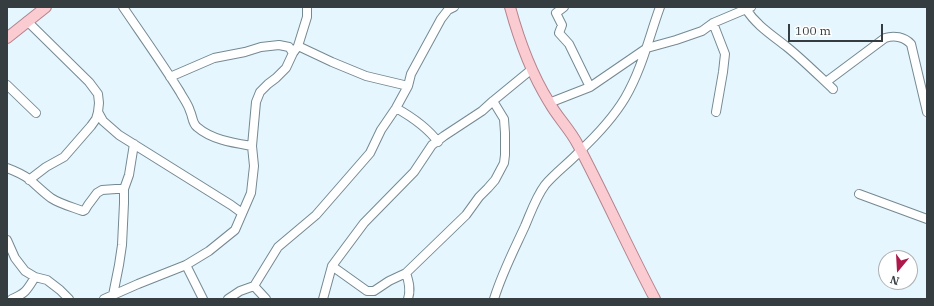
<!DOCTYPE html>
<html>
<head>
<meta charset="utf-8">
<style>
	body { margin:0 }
	#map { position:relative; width:934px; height:306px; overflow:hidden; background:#e5f6fe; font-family:"IBM Plex Serif",serif }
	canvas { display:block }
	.frame { position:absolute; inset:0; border:8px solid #353d41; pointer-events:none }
	.north { position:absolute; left:878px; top:250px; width:40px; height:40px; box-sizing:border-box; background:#fff; border:1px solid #aeb1b3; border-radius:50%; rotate:198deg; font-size:11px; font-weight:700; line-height:16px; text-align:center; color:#353d41 }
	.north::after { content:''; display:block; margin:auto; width:14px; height:18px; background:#ac194a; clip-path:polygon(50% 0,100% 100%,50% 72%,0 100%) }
	.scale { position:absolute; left:788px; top:24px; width:95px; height:18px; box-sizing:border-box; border:2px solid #353d41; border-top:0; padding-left:5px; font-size:12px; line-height:14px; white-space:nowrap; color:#353d41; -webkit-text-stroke:3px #fff; paint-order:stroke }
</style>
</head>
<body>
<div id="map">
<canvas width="934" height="306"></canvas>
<div class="frame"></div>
<div class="north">N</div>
<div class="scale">100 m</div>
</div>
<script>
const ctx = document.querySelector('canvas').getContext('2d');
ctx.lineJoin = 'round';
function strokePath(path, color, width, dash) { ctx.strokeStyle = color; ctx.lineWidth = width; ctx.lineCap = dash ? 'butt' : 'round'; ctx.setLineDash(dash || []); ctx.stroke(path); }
const minor = new Path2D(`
	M123 7C142 35 162 63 180 92 183 98 188 104 190 111 193 117 192 123 197 127 212 140 234 143 252 146
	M564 7 556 13 562 25 559 33 569 44 590 87
	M746 9C756 25 772 35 787 47 803 60 818 75 833 89
	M27 21 89 82 98 94 99 103 98 112 103 121 119 135 231 205 242 213
	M713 23 725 54 723 72 716 112
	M298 46 332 62 366 76 408 86
	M170 77 214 58 245 52 261 47 279 45 289 47 293 53
	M826 82 885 38C894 35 904 37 911 44L927 112
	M7 85 36 113
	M549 103 590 87 647 48 676 40 702 31 713 23 751 7
	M396 108C412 117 427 127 438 142
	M7 168C15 171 22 174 29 179 36 185 43 192 51 198 60 204 72 207 83 211L85 210 88 205 97 193 102 190 116 189H124
	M29 180 46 167 64 157 91 126 96 119 98 112
	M859 194 927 219
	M7 240 15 258 25 271 35 277 47 280 60 290 69 299
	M186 265 203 299
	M332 266 367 291H374L389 281 406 273 466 215 479 197 488 188 495 180 504 163 505 155V133L504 119 493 101
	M406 273C409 282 411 290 408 299
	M254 286 266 299
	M113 295 119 265 122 245 124 203V189L129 175 134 144
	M12 299C26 293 27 290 35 277
	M104 299 138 284 186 265 209 251 235 230 251 193 254 166 252 146 256 102 260 92 268 84 276 78 286 68 293 53 298 46 307 17V7
	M228 299 240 291 254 286 278 247 316 215 370 153 381 130 396 108 408 86 411 74 441 19 448 10 454 7
	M323 299 332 266 364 223 414 172 432 145 444 136 482 111 493 101 532 69
	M494 299C502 273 514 250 525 226 531 212 536 197 545 185 555 173 569 163 580 151 597 135 613 118 625 98 642 69 649 37 660 7`);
const major = new Path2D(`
	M510 7C519 40 531 73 549 102 557 117 570 129 578 145 605 196 628 248 655 299
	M7 38 46 7`);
strokePath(minor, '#758992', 10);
strokePath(major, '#b4838c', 12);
strokePath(minor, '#fff', 8);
strokePath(major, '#fbcbd2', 10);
</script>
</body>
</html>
